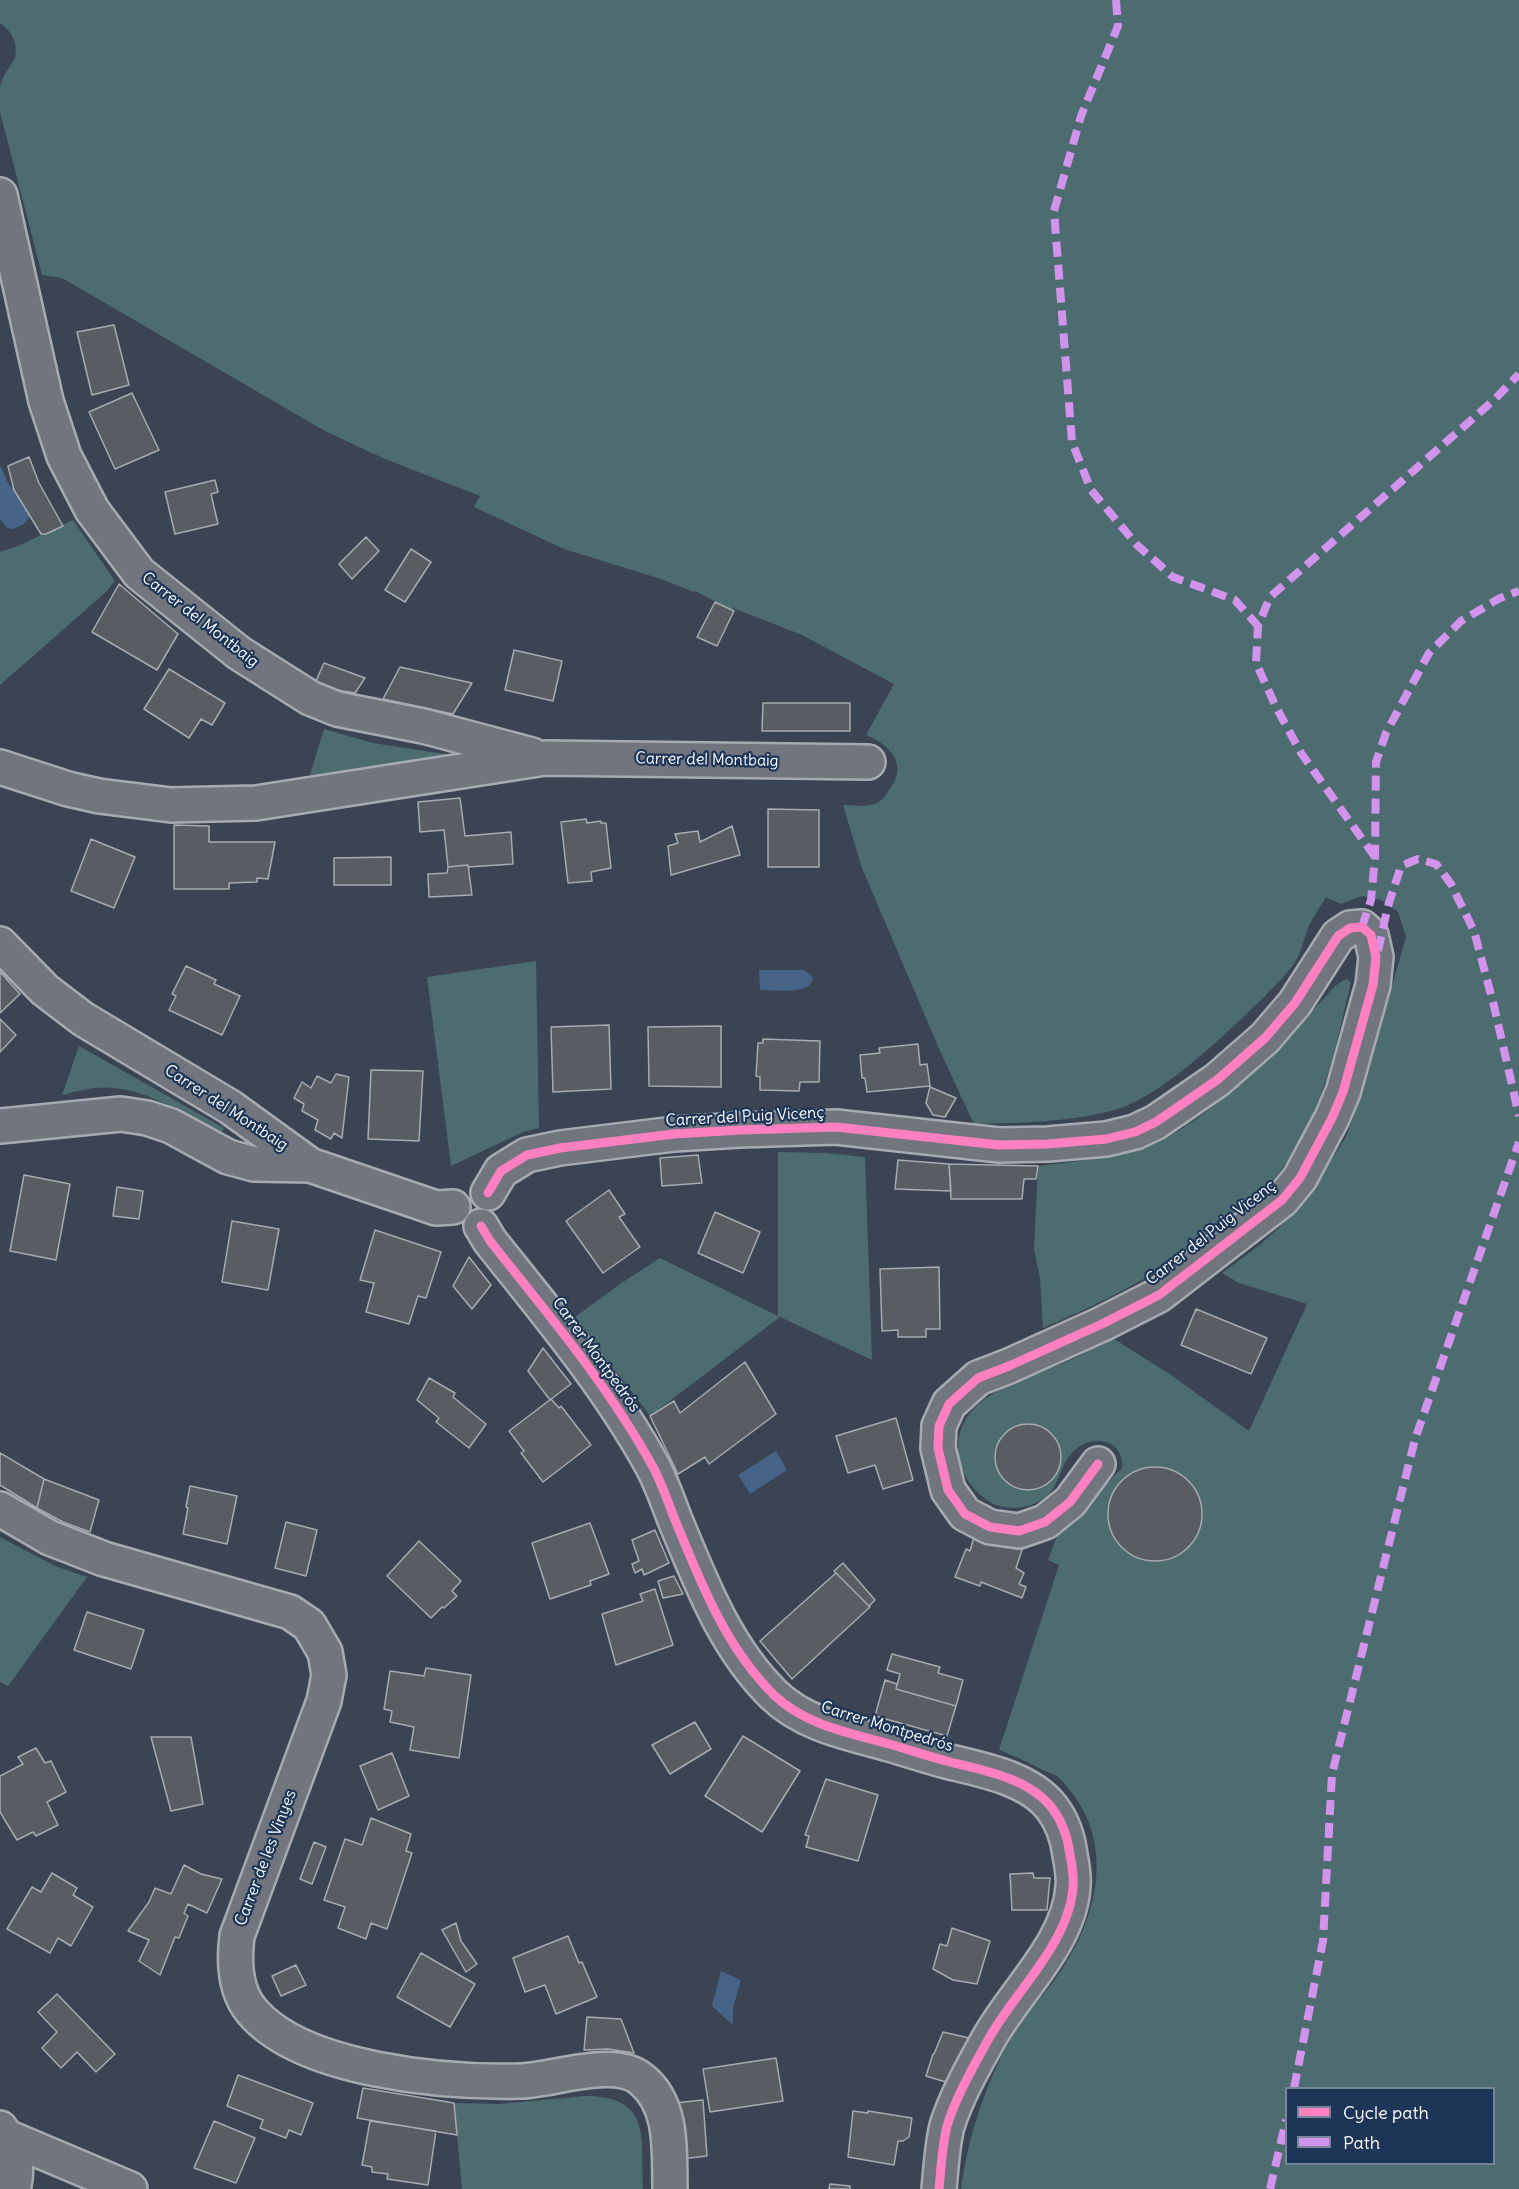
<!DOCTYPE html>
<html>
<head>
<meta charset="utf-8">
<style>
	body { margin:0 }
	#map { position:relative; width:1519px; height:2189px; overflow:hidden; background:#3a4452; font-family:Delius,sans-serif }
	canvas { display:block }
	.legend { position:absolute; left:1285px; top:2087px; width:210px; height:78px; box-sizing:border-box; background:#1d3557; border:2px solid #77869a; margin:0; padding:8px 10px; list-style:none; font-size:18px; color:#fff }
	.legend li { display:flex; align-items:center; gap:12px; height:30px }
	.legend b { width:30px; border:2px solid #77869a }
</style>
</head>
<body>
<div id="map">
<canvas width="1519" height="2189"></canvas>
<ul class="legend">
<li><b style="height:8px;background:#ff80c0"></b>Cycle path</li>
<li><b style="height:8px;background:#d193ec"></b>Path</li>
</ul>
</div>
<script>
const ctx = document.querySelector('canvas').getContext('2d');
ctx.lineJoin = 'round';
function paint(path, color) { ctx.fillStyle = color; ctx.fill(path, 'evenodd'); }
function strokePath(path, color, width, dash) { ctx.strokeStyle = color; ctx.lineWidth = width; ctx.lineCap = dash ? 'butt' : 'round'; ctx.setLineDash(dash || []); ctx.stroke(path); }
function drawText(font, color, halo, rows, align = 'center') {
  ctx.font = font + ' Delius,sans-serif'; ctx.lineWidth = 4.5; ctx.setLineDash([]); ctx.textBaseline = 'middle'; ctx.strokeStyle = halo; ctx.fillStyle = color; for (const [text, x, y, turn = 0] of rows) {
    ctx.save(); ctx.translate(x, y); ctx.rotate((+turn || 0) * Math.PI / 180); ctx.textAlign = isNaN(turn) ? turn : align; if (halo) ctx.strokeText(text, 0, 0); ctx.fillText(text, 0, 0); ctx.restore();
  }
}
const green = new Path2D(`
	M0 0H1519V2189H961C968 2136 985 2085 1011 2038 1024 2014 1045 1995 1060 1972 1095 1921 1114 1852 1075 1797 1070 1790 1064 1782 1057 1776 1054 1774 1049 1773 1045 1771 1030 1763 1015 1756 999 1750L1059 1565 1048 1560 1058 1533 1122 1468C1125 1437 1087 1433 1071 1454 1061 1465 1059 1483 1049 1494 1031 1511 1001 1513 983 1497 969 1486 961 1472 959 1455 951 1392 1034 1378 1075 1358 1088 1352 1099 1344 1111 1337L1171 1375 1249 1431 1307 1304 1239 1283 1222 1273 1261 1244 1287 1220 1315 1185 1346 1137 1357 1107 1406 937 1398 912 1381 900 1362 896 1341 904 1326 897C1321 906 1314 915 1310 924 1304 936 1303 950 1295 962 1288 974 1275 985 1265 996 1229 1031 1165 1094 1118 1109 1074 1122 1019 1123 974 1124L940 1051 862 868 843 805C854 805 870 808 879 802 884 798 888 792 891 787 908 764 889 744 866 735L894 684 802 635 733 608 732 610 695 591 694 592 661 579 564 549 474 507 480 496 385 459 325 431 62 278 42 275 0 112C0 104 0 95 0 87 2 75 11 67 15 57 19 44 10 29 0 23ZM1286 2088H1494V2164H1286Z
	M73 520 115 581 106 592 0 685V552L18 546Z
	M324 729 373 743 458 756V759L310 775Z
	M536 961 539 1128 523 1132 451 1166 427 977Z
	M1346 979 1351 982C1338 1037 1327 1093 1299 1143 1253 1227 1129 1292 1043 1328L1040 1278 1034 1249 1038 1166C1076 1161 1117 1158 1154 1144 1170 1137 1186 1126 1200 1116 1251 1079 1293 1033 1335 986Z
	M79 1046 224 1128 221 1134C188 1117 152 1091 113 1088 96 1086 79 1091 62 1095Z
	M778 1152 826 1153 865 1157 872 1360 780 1317 650 1416 575 1317 623 1282 660 1258 778 1316Z
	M0 1537 55 1566 87 1577 8 1686 0 1682Z
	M585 2096C652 2096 641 2138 643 2189H462L454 2103 500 2104Z`);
const water = new Path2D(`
	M0 465 9 485 18 493 30 517 24 524 13 529 7 528 0 519Z
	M759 970H804L813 977C812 996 774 990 760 990Z
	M776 1451 787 1470 750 1494 738 1475Z
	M721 1971 741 1980 733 2008V2025L712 2006Z`);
const building = new Path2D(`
	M114 325 129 385 92 395 77 332Z
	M132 393 159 450 115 469 89 412Z
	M29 457 39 483 63 526 46 534H41L14 490 8 466Z
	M215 480 218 492 211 494 218 524 175 534 165 492Z
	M366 537 379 551 352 579 339 564Z
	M411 549 431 562 405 602 385 590Z
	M119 584 178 634 157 670 92 632Z
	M715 602 734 611 717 646 697 637Z
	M514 650 562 661 553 701 505 690Z
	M324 663 365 678 355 693 330 689 315 683Z
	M400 667 472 683 453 714 383 699Z
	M169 669 225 703 212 725 201 719 189 738 144 709Z
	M763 703H850V731H762Z
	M460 798 465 836 511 832 513 864 468 867V865L448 867 444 830 420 832 418 802Z
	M768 809 819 810V867H768Z
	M586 819 587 823 601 821V823H606L611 868 591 872 592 881 568 883 561 822Z
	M174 825 209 826V842H275L268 879 257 878V882L229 883V889H174Z
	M732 826 740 855 671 875 668 846 678 843 675 834 698 831 700 842Z
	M91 839 135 857 114 908 71 891Z
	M391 857V885H334V858Z
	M468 865 472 895 429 897 428 874 447 873 448 867Z
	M186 966 216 980 214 984 240 996 222 1035 169 1010 176 996 172 994Z
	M0 972 20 994 0 1013Z
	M0 1019 16 1035 0 1052Z
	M609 1025 611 1089 553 1092 551 1027Z
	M721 1026V1087L649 1086 648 1027Z
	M763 1039 820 1041 819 1082H800L799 1091 760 1090V1077L756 1076 758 1043H763Z
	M918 1044 920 1065 927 1064 930 1086 867 1092 865 1078H862L860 1055 880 1053 879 1048Z
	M371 1070 423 1071 419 1141 368 1139Z
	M336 1074 349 1077 342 1138 334 1133 331 1139 315 1130 318 1120 302 1111 304 1104 294 1098 302 1082 311 1088 317 1076 331 1083Z
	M930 1087 956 1098 945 1117 933 1115 926 1103Z
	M698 1155 702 1183 662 1186 660 1158Z
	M898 1160 949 1164 951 1191 895 1189Z
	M949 1164 1038 1166 1036 1179H1024L1022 1199H951Z
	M24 1175 70 1184 56 1260 10 1251Z
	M117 1187 143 1191 139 1219 113 1216Z
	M609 1190 625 1214 619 1217 640 1247 603 1273 566 1221Z
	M715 1212 760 1232 743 1273 698 1253Z
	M232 1221 279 1229 268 1290 222 1282Z
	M375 1230 441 1252 426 1298 418 1296 409 1324 366 1312 374 1283 360 1280Z
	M469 1257 491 1285 472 1309 453 1286Z
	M939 1267 940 1329H926V1337H898V1330L882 1331 880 1269Z
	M1196 1309 1267 1338 1251 1374 1181 1345Z
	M543 1348 571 1384 550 1400 528 1371Z
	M745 1362 776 1414 709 1464 705 1457 678 1474 650 1416 674 1401 680 1413Z
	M429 1378 455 1393 453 1397 486 1424 469 1448 436 1422 439 1418 417 1400Z
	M551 1399 559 1408 561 1406 591 1445 543 1482 521 1453 524 1451 509 1431Z
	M896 1418 913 1480 883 1489 875 1465 848 1473 836 1436Z
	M995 1457a33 33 0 1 1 66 0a33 33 0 1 1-66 0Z
	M0 1453 44 1479 37 1508 0 1485Z
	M1108 1514a47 47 0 1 1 94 0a47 47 0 1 1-94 0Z
	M44 1479 99 1500 90 1532 63 1522 37 1508Z
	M190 1486 237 1496 227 1544 183 1534 188 1508 186 1507Z
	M286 1522 317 1530 306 1576 275 1568Z
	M590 1523 609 1574 590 1581 591 1585 550 1599 532 1543Z
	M655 1530 669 1563 644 1575 642 1569 635 1573 632 1564 639 1561 632 1540Z
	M974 1537 1000 1546 1023 1547 1016 1568 1024 1573 1019 1584 1026 1587 1022 1598 981 1582 980 1586 955 1577 966 1549 970 1551Z
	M419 1541 461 1581 452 1591 457 1596 444 1608 442 1607 431 1618 387 1576Z
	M843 1563 875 1600 869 1606 834 1571Z
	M836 1573 870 1607 792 1679 760 1641Z
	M674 1576 683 1594 663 1598 658 1581Z
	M655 1589 673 1645 616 1665 602 1614 643 1601 640 1594Z
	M87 1612 144 1630 131 1669 74 1650Z
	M892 1654 940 1667 938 1673 963 1680 956 1706 896 1689 900 1674 887 1670Z
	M426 1668 471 1675 459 1758 410 1750 414 1727 390 1722 392 1711 384 1709 390 1671 424 1676Z
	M885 1680 897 1684 896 1689 956 1706 947 1736 875 1716Z
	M695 1722 711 1749 670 1774 652 1745Z
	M743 1736 800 1771 762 1832 705 1796Z
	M151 1737H191L203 1804 171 1811Z
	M36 1748 45 1763 51 1761 66 1792 47 1802 58 1825 36 1836 33 1832 17 1840 0 1812V1776L23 1764 18 1757Z
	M392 1753 409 1796 378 1810 360 1766Z
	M826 1779 878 1795 858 1861 806 1847 809 1836 805 1835Z
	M371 1818 411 1834 406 1851 412 1853 387 1929 371 1923 366 1939 338 1928 345 1907 324 1900 345 1839 362 1845Z
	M314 1842 326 1847 312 1884 300 1879Z
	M184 1865 201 1874 222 1879 207 1913 188 1904 184 1913 188 1916 179 1938 175 1937 160 1975 139 1961 149 1940 128 1931 149 1902 155 1888 171 1894Z
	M52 1873 77 1888 73 1895 93 1907 71 1946 58 1938 50 1953 7 1929 32 1887 41 1892Z
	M1033 1873 1034 1878H1050L1047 1910H1012L1010 1874Z
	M456 1923 461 1941 477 1964 466 1972 442 1930Z
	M952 1928 990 1941 977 1984 953 1980 933 1969 940 1944 947 1946Z
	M568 1936 579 1963 582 1962 597 1997 556 2014 545 1985 525 1992 513 1958Z
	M421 1953 475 1984 450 2027 397 1997Z
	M296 1965 306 1985 281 1996 272 1976Z
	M57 1994 115 2054 96 2072 77 2052 61 2068 42 2048 57 2032 38 2012Z
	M587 2017 621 2019 634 2053 608 2049 584 2050Z
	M943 2032 969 2038 949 2083 926 2076 933 2054H934Z
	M776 2058 783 2101 710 2112 703 2069Z
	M238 2075 313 2103 301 2135 289 2130 286 2138 260 2128 263 2120 227 2106Z
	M363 2088 454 2103 457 2135 357 2118Z
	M703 2100 707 2156 681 2159 675 2103Z
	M853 2111 868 2113V2111L912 2118 909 2137 903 2141H898L894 2165 848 2157Z
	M214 2121 255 2138 236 2183 194 2168Z
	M370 2121 436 2131 428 2185 387 2179 388 2174 372 2172V2167L362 2165Z
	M830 2184 850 2186V2189H829Z`);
const minor = new Path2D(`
	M0 195 46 401 64 456 92 510 139 573 239 653 310 698 337 709 423 726 532 755
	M0 767 68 789 99 796 171 805 256 803 545 758 868 762
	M0 944 45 990 83 1019 230 1107 310 1165
	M0 1126 121 1114 147 1118 171 1126 228 1157 254 1164 310 1165 436 1208 453 1207
	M488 1193 501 1171 527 1155 560 1148 674 1134 740 1130 836 1127 999 1145 1048 1144 1106 1139 1135 1132 1156 1122 1217 1080 1265 1038 1295 1003 1338 936 1350 928 1362 927 1371 935 1376 957 1373 985 1343 1092 1332 1118 1300 1178 1282 1200 1159 1295 1102 1324 1009 1366 978 1378 949 1404 939 1426 938 1448 948 1490 965 1514 990 1527 1019 1531 1045 1522 1070 1502 1098 1464
	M481 1226 490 1241C548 1314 608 1385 653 1467 662 1484 668 1502 675 1520 701 1582 725 1647 774 1695 805 1725 850 1733 889 1744 910 1750 930 1757 950 1762 984 1770 1030 1779 1052 1808 1062 1821 1068 1839 1070 1855 1072 1865 1074 1877 1073 1887 1069 1944 1014 1992 988 2040 973 2067 956 2097 947 2126 942 2146 941 2169 939 2189
	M0 1509 50 1538 104 1559 290 1612 309 1625 325 1652 329 1675 324 1701 237 1936C234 1960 234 1989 251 2010 301 2071 446 2083 521 2081 553 2080 615 2057 641 2079 674 2105 669 2152 670 2189
	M0 2128C14 2146 19 2167 13 2189
	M7 2137 130 2189`);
const quiet = new Path2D(`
	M1116 0 1118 26 1081 116 1054 211 1072 442 1091 490 1137 545 1173 577 1235 600 1258 626
	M1375 857 1301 753 1276 707 1256 663 1258 626 1270 597 1495 399 1519 374
	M1362 927 1371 900 1375 857 1376 762 1386 733 1429 653 1461 621 1500 598 1519 591
	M1378 951 1388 906 1401 866 1418 859 1436 864 1451 884 1474 931 1494 1006 1519 1116
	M1294 2088 1323 1941 1332 1774 1415 1439 1519 1142
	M1270 2189 1286 2120`);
const cycleway = new Path2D(`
	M488 1193 501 1171 527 1155 560 1148 674 1134 740 1130 836 1127 999 1145 1048 1144 1106 1139 1135 1132 1156 1122 1217 1080 1265 1038 1295 1003 1338 936 1350 928 1362 927 1371 935 1376 957 1373 985 1343 1092 1332 1118 1300 1178 1282 1200 1159 1295 1102 1324 1009 1366 978 1378 949 1404 939 1426 938 1448 948 1490 965 1514 990 1527 1019 1531 1045 1522 1070 1502 1098 1464
	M481 1226 490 1241C548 1314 608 1385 653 1467 662 1484 668 1502 675 1520 701 1582 725 1647 774 1695 805 1725 850 1733 889 1744 910 1750 930 1757 950 1762 984 1770 1030 1779 1052 1808 1062 1821 1068 1839 1070 1855 1072 1865 1074 1877 1073 1887 1069 1944 1014 1992 988 2040 973 2067 956 2097 947 2126 942 2146 941 2169 939 2189`);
const streetNames = [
	["Carrer del Montbaig",200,620,38],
	["Carrer del Montbaig",707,760,1],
	["Carrer del Montbaig",226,1108,33],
	["Carrer del Puig Vicenç",745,1117,-3],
	["Carrer del Puig Vicenç",1211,1233,-38],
	["Carrer Montpedrós",596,1355,54],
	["Carrer Montpedrós",887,1727,17],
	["Carrer de les Vinyes",266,1858,-69]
];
paint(green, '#4c6c6f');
paint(water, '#466488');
paint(building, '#585d64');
strokePath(building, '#a6abb1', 1.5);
strokePath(minor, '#a6abb1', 38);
strokePath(minor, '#70757e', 33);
strokePath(quiet, '#d193ec', 8, [15, 8]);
strokePath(cycleway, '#ff80c0', 9);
drawText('16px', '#fff', '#1d3557', streetNames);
</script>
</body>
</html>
